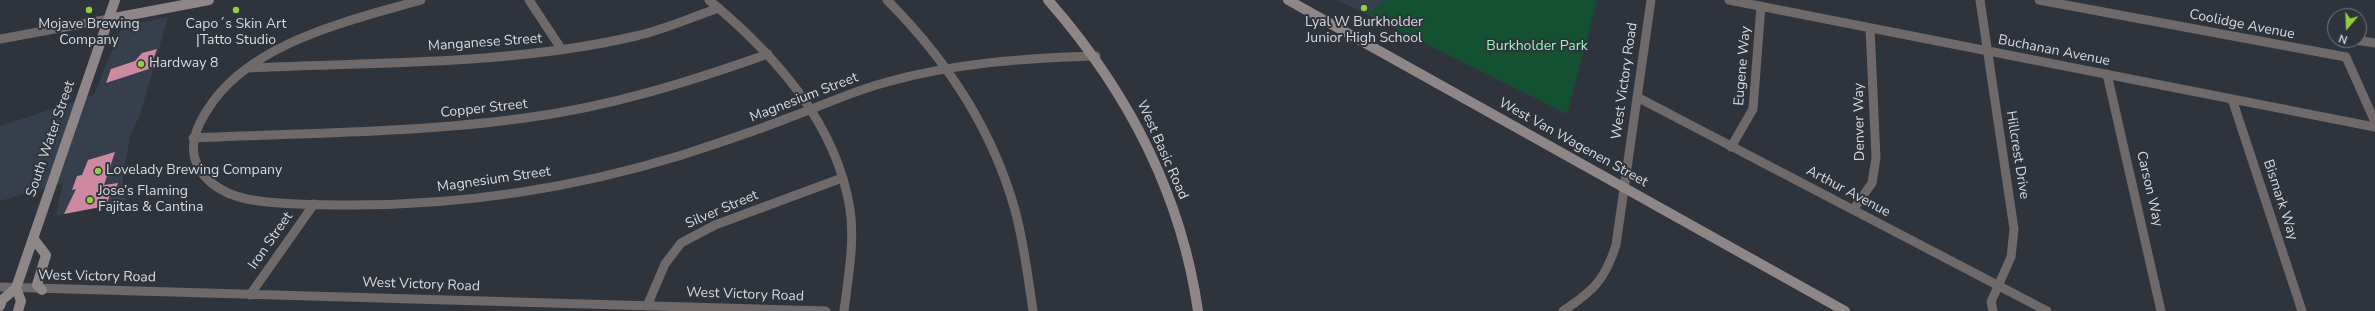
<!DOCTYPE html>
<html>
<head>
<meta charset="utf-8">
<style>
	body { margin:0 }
	#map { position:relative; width:2375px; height:311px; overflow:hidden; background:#2f343c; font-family:"Nunito Sans",sans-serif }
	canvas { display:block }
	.north { position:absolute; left:2327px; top:8px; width:40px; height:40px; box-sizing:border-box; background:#2f343c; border:1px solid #72767d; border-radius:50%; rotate:199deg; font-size:11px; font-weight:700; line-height:16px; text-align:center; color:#d7dadf }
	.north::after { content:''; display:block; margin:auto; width:14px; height:18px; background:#93cd3e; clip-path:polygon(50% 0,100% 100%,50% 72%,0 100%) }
</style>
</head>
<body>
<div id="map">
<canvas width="2375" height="311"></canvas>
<div class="north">N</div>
</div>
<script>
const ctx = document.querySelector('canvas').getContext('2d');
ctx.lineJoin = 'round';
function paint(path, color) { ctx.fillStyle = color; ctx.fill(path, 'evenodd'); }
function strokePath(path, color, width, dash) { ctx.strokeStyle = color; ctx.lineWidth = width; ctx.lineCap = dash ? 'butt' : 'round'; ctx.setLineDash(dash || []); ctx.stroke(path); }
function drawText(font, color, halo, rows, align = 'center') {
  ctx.font = font + ' "Nunito Sans",sans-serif'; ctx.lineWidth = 4; ctx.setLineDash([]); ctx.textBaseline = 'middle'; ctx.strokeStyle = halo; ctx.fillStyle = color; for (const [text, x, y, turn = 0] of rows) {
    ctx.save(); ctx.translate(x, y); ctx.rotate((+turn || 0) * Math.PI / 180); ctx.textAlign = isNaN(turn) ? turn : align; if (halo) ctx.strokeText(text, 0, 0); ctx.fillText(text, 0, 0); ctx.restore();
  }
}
const built = new Path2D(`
	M1337 0H1384L1368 15Z
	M168 17 140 115 131 134 123 174V190L127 200 56 216 63 183 0 201V126L94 95 122 26Z`);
const green = new Path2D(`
	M1384 0H1597L1567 114 1368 15Z`);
const building = new Path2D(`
	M157 49 153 60 157 59 155 67 106 83 111 69 135 61 142 53Z
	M115 152 104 185 118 183 114 194 110 195 106 206 64 214 76 189 72 190 77 176 82 175 88 160Z`);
const street = new Path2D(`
	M421 0C348 21 247 43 206 112 197 126 190 142 195 159 204 186 232 198 259 201 289 205 321 205 352 205 463 205 575 188 682 155 718 143 753 132 788 118 821 106 853 91 887 82 955 63 1025 58 1096 56
	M529 0 562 50
	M709 0C774 54 836 122 850 209 855 242 848 278 844 311
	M887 0C946 59 992 128 1015 210 1024 243 1028 277 1033 311
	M1729 0 2375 127
	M1980 0 2014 229 2011 257 1991 302 1993 311
	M2039 0 2346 57 2375 122
	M0 39 109 19
	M2355 40 2375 43
	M249 68C376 62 512 65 636 36 664 30 692 17 719 8
	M2107 74 2161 311
	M1637 97 2047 311
	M2232 99 2302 311
	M193 138C302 133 417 133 525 118 609 107 689 82 768 54
	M1731 147 1753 109 1761 6
	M1853 210 1872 183 1876 158 1870 28
	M0 287 826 311
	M250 295 314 204
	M647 306 665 264 681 243 715 225 842 178
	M1563 311C1593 291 1605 280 1616 245L1651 0`);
const secondary = new Path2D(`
	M1048 0C1126 89 1181 193 1198 311
	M1288 0 1845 311
	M109 19 209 0
	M33 238 46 255 37 285 42 290
	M16 288 21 301 18 311
	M0 306 2 300 16 288 115 0`);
const markers = [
	[1364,8,4,"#93cd3e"],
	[89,10,4,"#93cd3e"],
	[236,10,4,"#93cd3e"],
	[141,64,4,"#93cd3e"],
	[98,171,4,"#93cd3e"],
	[90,200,4,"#93cd3e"]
];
const poiNames = [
	["Lyal W Burkholder",1364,23],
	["Junior High School",1364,39],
	["Mojave Brewing",89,25],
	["Company",89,41],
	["Capo´s Skin Art",236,25],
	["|Tatto Studio",236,41],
	["Hardway 8",149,64,"left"],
	["Lovelady Brewing Company",106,171,"left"],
	["Jose’s Flaming",98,192,"left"],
	["Fajitas & Cantina",98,208,"left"]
];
const streetNames = [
	["Coolidge Avenue",2242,25,11],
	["Manganese Street",485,43,-4],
	["Buchanan Avenue",2054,51,11],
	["Eugene Way",1743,66,-85],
	["West Victory Road",1625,81,-82],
	["Magnesium Street",804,98,-21],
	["Copper Street",484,109,-6],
	["Denver Way",1860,122,-91],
	["South Water Street",51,139,-71],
	["West Van Wagenen Street",1573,143,29],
	["West Basic Road",1162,150,66],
	["Hillcrest Drive",2017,155,81],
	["Magnesium Street",494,180,-8],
	["Carson Way",2149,189,77],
	["Arthur Avenue",1848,192,28],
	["Bismark Way",2280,200,72],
	["Silver Street",722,210,-23],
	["Iron Street",271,241,-55],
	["West Victory Road",97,277,1],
	["West Victory Road",421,285,2],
	["West Victory Road",745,295,2]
];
const parkNames = [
	["Burkholder Park",1537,47]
];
paint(built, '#373f4c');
paint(green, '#145132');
paint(building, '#cd89a0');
strokePath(street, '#6f6969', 9);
strokePath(secondary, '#8f8787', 10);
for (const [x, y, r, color] of markers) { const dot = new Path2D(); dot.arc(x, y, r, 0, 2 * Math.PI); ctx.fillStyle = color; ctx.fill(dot); strokePath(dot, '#2f343c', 1.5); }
drawText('14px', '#d7dadf', '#2f343c', poiNames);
drawText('14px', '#d7dadf', '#2f343c', streetNames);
drawText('14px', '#96f3bb', '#2f343c', parkNames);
</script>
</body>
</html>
